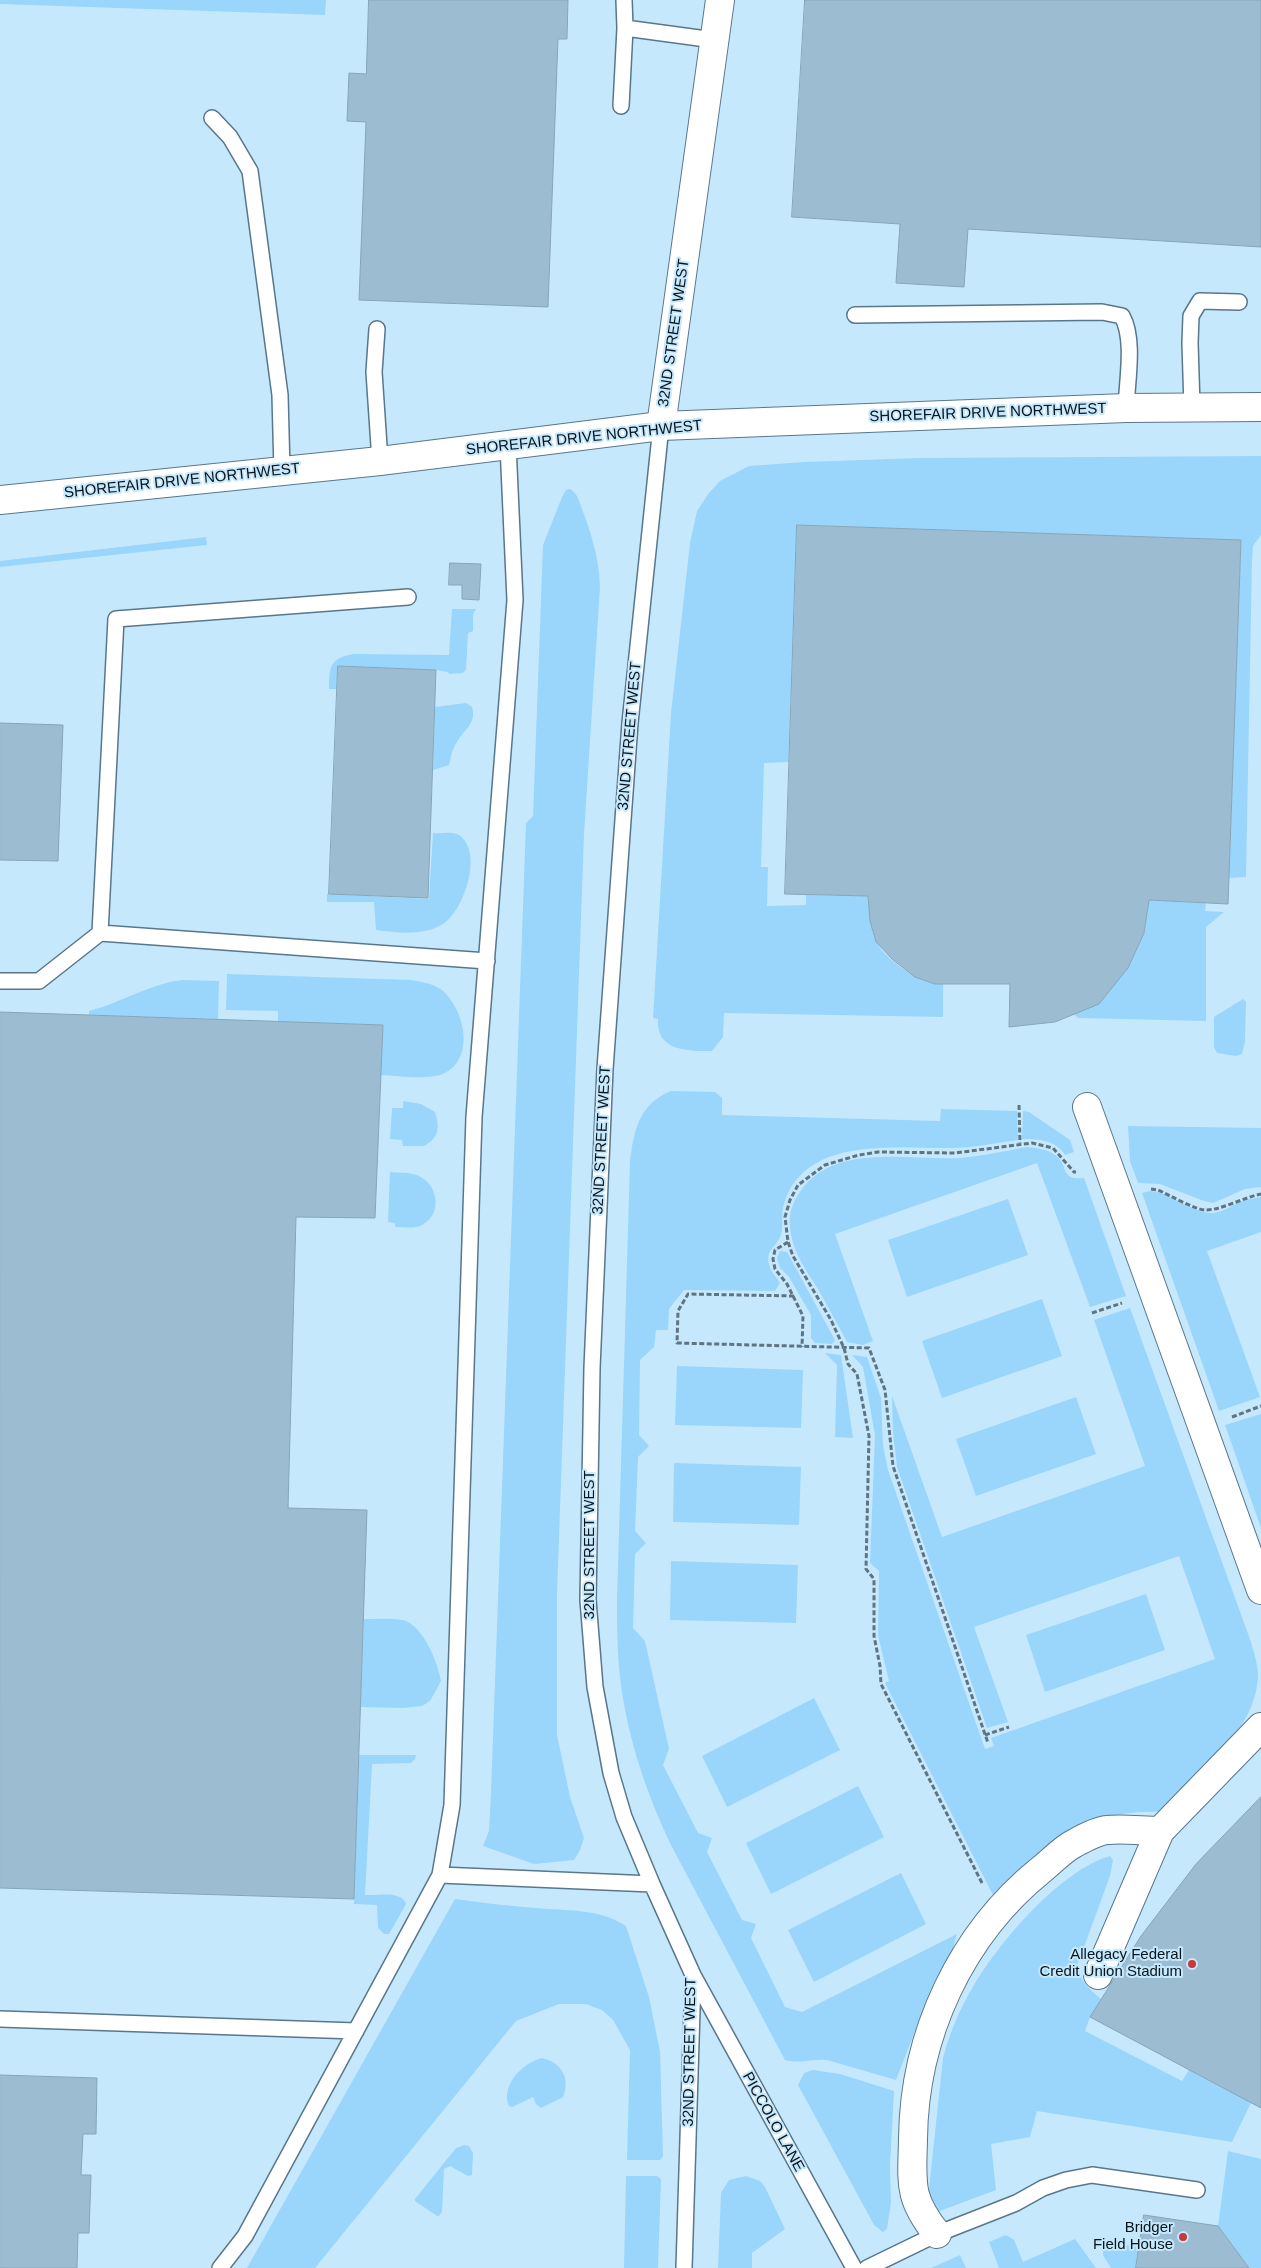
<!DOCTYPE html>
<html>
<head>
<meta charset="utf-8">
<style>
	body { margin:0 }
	canvas { display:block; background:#c6e8fd }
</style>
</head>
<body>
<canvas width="1261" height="2268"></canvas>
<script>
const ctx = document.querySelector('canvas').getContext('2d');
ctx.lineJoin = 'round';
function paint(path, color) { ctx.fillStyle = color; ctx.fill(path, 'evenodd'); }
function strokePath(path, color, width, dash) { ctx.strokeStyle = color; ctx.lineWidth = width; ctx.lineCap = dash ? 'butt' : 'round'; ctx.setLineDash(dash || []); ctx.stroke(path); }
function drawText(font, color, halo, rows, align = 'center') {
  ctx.font = font + ' Arial,sans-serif'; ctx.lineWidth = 4; ctx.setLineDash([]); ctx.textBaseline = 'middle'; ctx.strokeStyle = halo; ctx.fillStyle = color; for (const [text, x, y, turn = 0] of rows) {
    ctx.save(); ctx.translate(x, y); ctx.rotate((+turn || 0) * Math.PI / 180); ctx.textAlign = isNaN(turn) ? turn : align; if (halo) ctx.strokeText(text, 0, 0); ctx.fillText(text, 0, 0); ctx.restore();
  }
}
const green = new Path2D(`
	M0 0H326L325 15 0 4Z
	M1261 456V535L1253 546 1252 560 1246 877 1229 878 1241 540 797 525 789 762 764 763 761 867H768L767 906 806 905V895L868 896C870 908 871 933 876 942 887 962 922 984 943 984V1017L724 1013 723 1037 712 1051C689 1051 656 1052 658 1019L653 1018 671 713 690 543 697 511 709 493 720 481 749 466 804 462 920 458Z
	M570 489 573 491 577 496C589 526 599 554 600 587L584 834 557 1594V1735L570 1797 584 1838 580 1850 574 1860 534 1864 483 1846 489 1831 491 1792 526 823 533 816 543 545 562 497 566 490Z
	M206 537 207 545 0 567V561Z
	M452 609H476L473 614V631L468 633 466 669 463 673 449 674 448 672 436 670 338 666 337 689H329C329 666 330 658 354 654L449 655Z
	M466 703 472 707C477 724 464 729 457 742 452 749 451 757 449 765L433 770 435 707Z
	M433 833C441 834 452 831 459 835 484 852 464 911 443 924 423 936 398 933 376 930L374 902H327V894L429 899Z
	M1149 900 1206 903 1205 911 1224 912 1206 927V1021L1078 1018 1074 1014 1128 968 1144 933Z
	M227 974 411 980C423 982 438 984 446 994 466 1015 474 1060 443 1074 429 1080 397 1076 381 1075L383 1025 278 1022V1011L226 1010Z
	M183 980 219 981 218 1019 89 1015V1011C121 1003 151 983 183 980Z
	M1243 999 1246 1002 1245 1042 1242 1054 1236 1056 1217 1053 1214 1047V1017Z
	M671 1091 715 1092 722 1098V1115L940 1121 941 1109 1017 1111 1018 1140C995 1143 973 1148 950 1148 896 1149 805 1135 784 1204 781 1213 783 1222 782 1230 780 1247 763 1248 770 1267 772 1274 777 1277 780 1283L775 1291 684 1290 669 1309 668 1330H656L654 1347 640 1360 639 1435 649 1446 638 1457 635 1531 646 1543 635 1554 633 1628 645 1641 669 1749 663 1765 698 1833 712 1838 707 1852 742 1920 756 1924 751 1938 785 2007 802 2012 957 1934 951 1955 926 2003 896 2080 827 2060C812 2059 800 2064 785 2060L672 1847C645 1791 625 1731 619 1668 617 1645 617 1622 617 1599L630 1161C634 1130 639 1104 671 1091Z
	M403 1101 421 1104 435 1112C440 1127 439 1138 424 1146H403L402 1140 390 1139 392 1108H403Z
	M1023 1111 1029 1112 1070 1140 1074 1152 1065 1155C1056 1140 1039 1139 1022 1139Z
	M1128 1126 1261 1128V1187L1245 1189 1213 1203 1204 1201 1160 1184 1138 1183 1130 1161Z
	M1027 1147C1037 1148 1047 1149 1055 1155 1069 1164 1059 1181 1084 1178L1126 1296 1090 1307 1037 1163 835 1234 873 1341 863 1345 847 1342C837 1324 828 1306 818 1289 806 1270 792 1251 790 1227 788 1214 793 1202 800 1192 833 1142 911 1161 960 1158 982 1156 1005 1151 1027 1147Z
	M390 1172C397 1173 406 1172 413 1174 437 1179 445 1213 422 1225 414 1229 404 1227 395 1227V1223L388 1222Z
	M1150 1191C1171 1192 1187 1210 1209 1213 1222 1214 1233 1204 1245 1200 1250 1199 1256 1198 1261 1197V1232L1207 1251 1260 1397 1219 1411 1142 1193Z
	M1008 1199 1028 1255 907 1297 888 1240Z
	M780 1251 787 1252 835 1340 832 1344 815 1343 811 1338V1315L789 1277 780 1268 777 1258Z
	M1042 1299 1062 1356 942 1398 922 1341Z
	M1130 1308 1251 1642C1254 1653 1258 1665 1258 1676 1256 1731 1197 1776 1161 1812 1120 1810 1079 1821 1046 1847 1028 1861 1011 1881 994 1897L885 1683 889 1681 878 1635 879 1571 870 1563 875 1435 863 1367 852 1355 867 1357 881 1398 883 1446 888 1470 985 1749 994 1746 991 1738 1215 1659 1179 1556 974 1627 1008 1722 987 1728 897 1467 893 1433 892 1396 942 1537 1145 1466 1094 1320Z
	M825 1353 841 1355 853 1438 835 1437 837 1365Z
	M677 1366 803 1370 801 1428 675 1425Z
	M1076 1397 1096 1454 976 1496 956 1439Z
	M1261 1414V1528L1225 1425Z
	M674 1463 801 1467 799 1525 673 1522Z
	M671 1561 798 1565 796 1623 670 1620Z
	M1146 1594 1165 1650 1045 1692 1026 1635Z
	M364 1619C376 1619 391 1618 403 1620 423 1625 438 1663 441 1681L430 1701 422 1706 403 1708 360 1707Z
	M814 1698 840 1750 727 1807 702 1756Z
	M359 1755H416L415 1759 411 1763 372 1764 365 1895C378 1896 401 1890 406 1904L389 1934H384L378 1928 377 1905 354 1904Z
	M858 1786 884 1837 771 1894 746 1843Z
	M1261 1797V2108L1251 2103 1232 2142 1037 2111 1030 2137 991 2144 996 2190 937 2212 928 2198 943 2058C950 2032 960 2008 974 1985 1000 1941 1061 1870 1110 1856L1113 1860 1110 1876 1077 1966C1080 1981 1090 1990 1101 1999L1196 1864ZM1090 2017 1189 2070 1182 2081 1085 2031Z
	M901 1873 926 1924 814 1982 788 1930Z
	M455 1899C482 1903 509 1906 536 1908 567 1911 599 1908 626 1926L649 1997 660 2052 663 2156 660 2160H627L630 2050 613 2020 602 2010 586 2004H559L516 2021 315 2268H247Z
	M542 2058C561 2062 571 2078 563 2097L541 2108 536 2104 533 2097 512 2107 509 2106C500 2086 523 2062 542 2058Z
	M813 2070 840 2074 894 2091 890 2166 891 2202 887 2229 883 2232 874 2225 798 2085 804 2073Z
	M464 2145 469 2146 473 2153 472 2175 468 2176 450 2166 444 2169 442 2212 439 2216H437L415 2201V2199L456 2148Z
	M1228 2151 1261 2159V2268H1111L1103 2255V2249L1109 2243 1140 2247 1218 2226Z
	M626 2176H657L661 2179 658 2268H624Z
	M746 2176 760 2181 765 2187 785 2229 752 2253V2268H718L721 2193 729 2180Z
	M1006 2235 1014 2240 1023 2262 1075 2239 1096 2268H999L989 2242Z
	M960 2255 966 2268H931Z`);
const building = new Path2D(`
	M369 0H568L567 39H558L548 307 359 300 366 122 347 121 349 73 366 74Z
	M805 0H1261V247L968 229 964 287 896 283 900 224 792 217Z
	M797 525 1241 540 1228 904 1149 900 1144 933 1128 968 1099 1004 1055 1022 1009 1027 1010 984H935L915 977 893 960 876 942 870 921 868 896 785 894Z
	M450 563 481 564 479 600 462 599V585H449Z
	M338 666 436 670 428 898 329 894Z
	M0 723 63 725 58 861 0 860Z
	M0 1012 383 1025 375 1218 296 1217 288 1508 367 1510 354 1899 0 1888Z
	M1261 1797V2108L1090 2017 1141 1936 1196 1864Z
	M0 2075 97 2078 96 2134H83L81 2175H91L89 2233H78L77 2268H0Z
	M1144 2215 1218 2226 1249 2268H1136Z`);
const path = new Path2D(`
	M1019 1105 1020 1143
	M1151 1189 1158 1190C1170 1195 1193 1209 1205 1210 1219 1211 1245 1197 1261 1194
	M788 1242 775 1250 773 1259 775 1269 787 1284 803 1316 802 1347
	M794 1296 688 1294 678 1311 677 1343 869 1348 885 1390 893 1466 988 1743
	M1092 1313 1122 1303
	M1232 1417 1261 1406
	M985 1735 1009 1727
	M982 1883 881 1684 880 1666 874 1636V1579L866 1569 869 1436 857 1374 848 1364 844 1348 831 1320 793 1256 788 1242 785 1217 790 1200 798 1185 825 1165 859 1155 878 1152 955 1153 1032 1143 1053 1148 1074 1172H1076`);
const lane = new Path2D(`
	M624 0 625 28 714 40
	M621 106 625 28
	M212 118 230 137 250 171 280 395 282 471
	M855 315 1102 312 1122 316C1135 339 1127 381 1126 408
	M377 329 374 372 380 461
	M1192 407 1190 343 1191 316 1200 301 1239 302
	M661 426 630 723 605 1069 592 1368 588 1600 595 1687 611 1773 624 1817 652 1884 693 1975 854 2268
	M408 597 116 619 100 933 487 961
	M0 981H39L100 933
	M440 1875 652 1884
	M0 2019 356 2031
	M220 2268 245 2236 440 1875 452 1805 474 1117 515 600 508 445
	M684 2268 693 1977
	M867 2268 937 2234 1016 2203 1043 2188 1066 2180 1092 2175 1197 2190`);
const street = new Path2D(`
	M661 426 720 0
	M1087 1107 1261 1590
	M1098 1975 1160 1831
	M937 2234C908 2197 912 2184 913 2139 914 2035 961 1934 1042 1869 1053 1860 1063 1849 1075 1843 1084 1838 1097 1831 1107 1830 1123 1828 1143 1831 1160 1831L1261 1727`);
const secondary = new Path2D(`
	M0 500 380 461 661 426 1126 408 1261 407`);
const markers = [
	[1192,1964,5,"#c83938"],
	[1183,2237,5,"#c83938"]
];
const streetNames = [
	["32ND STREET WEST",674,333,-82],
	["SHOREFAIR DRIVE NORTHWEST",988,413,-2],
	["SHOREFAIR DRIVE NORTHWEST",584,438,-6],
	["SHOREFAIR DRIVE NORTHWEST",182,481,-6],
	["32ND STREET WEST",630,736,-85],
	["32ND STREET WEST",602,1140,-87],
	["32ND STREET WEST",590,1545,-90],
	["32ND STREET WEST",690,2052,-89],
	["PICCOLO LANE",773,2122,61]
];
const poiNames = [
	["Allegacy Federal",1182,1955],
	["Credit Union Stadium",1182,1972],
	["Bridger",1173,2228],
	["Field House",1173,2245]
];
paint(green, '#9ad6fb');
paint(building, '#9cbdd1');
strokePath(building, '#86a6ba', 1);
strokePath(lane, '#58778a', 18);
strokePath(street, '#58778a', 30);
strokePath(secondary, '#58778a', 30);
strokePath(path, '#5e7481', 3, [5, 2.5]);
strokePath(lane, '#fff', 15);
strokePath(street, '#fff', 28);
strokePath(secondary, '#fff', 28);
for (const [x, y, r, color] of markers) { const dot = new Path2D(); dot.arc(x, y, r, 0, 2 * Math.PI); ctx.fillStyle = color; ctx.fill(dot); strokePath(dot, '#c6e8fd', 2); }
drawText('15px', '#08141b', '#c6e8fd', streetNames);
drawText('15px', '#08141b', '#c6e8fd', poiNames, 'right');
</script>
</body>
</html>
